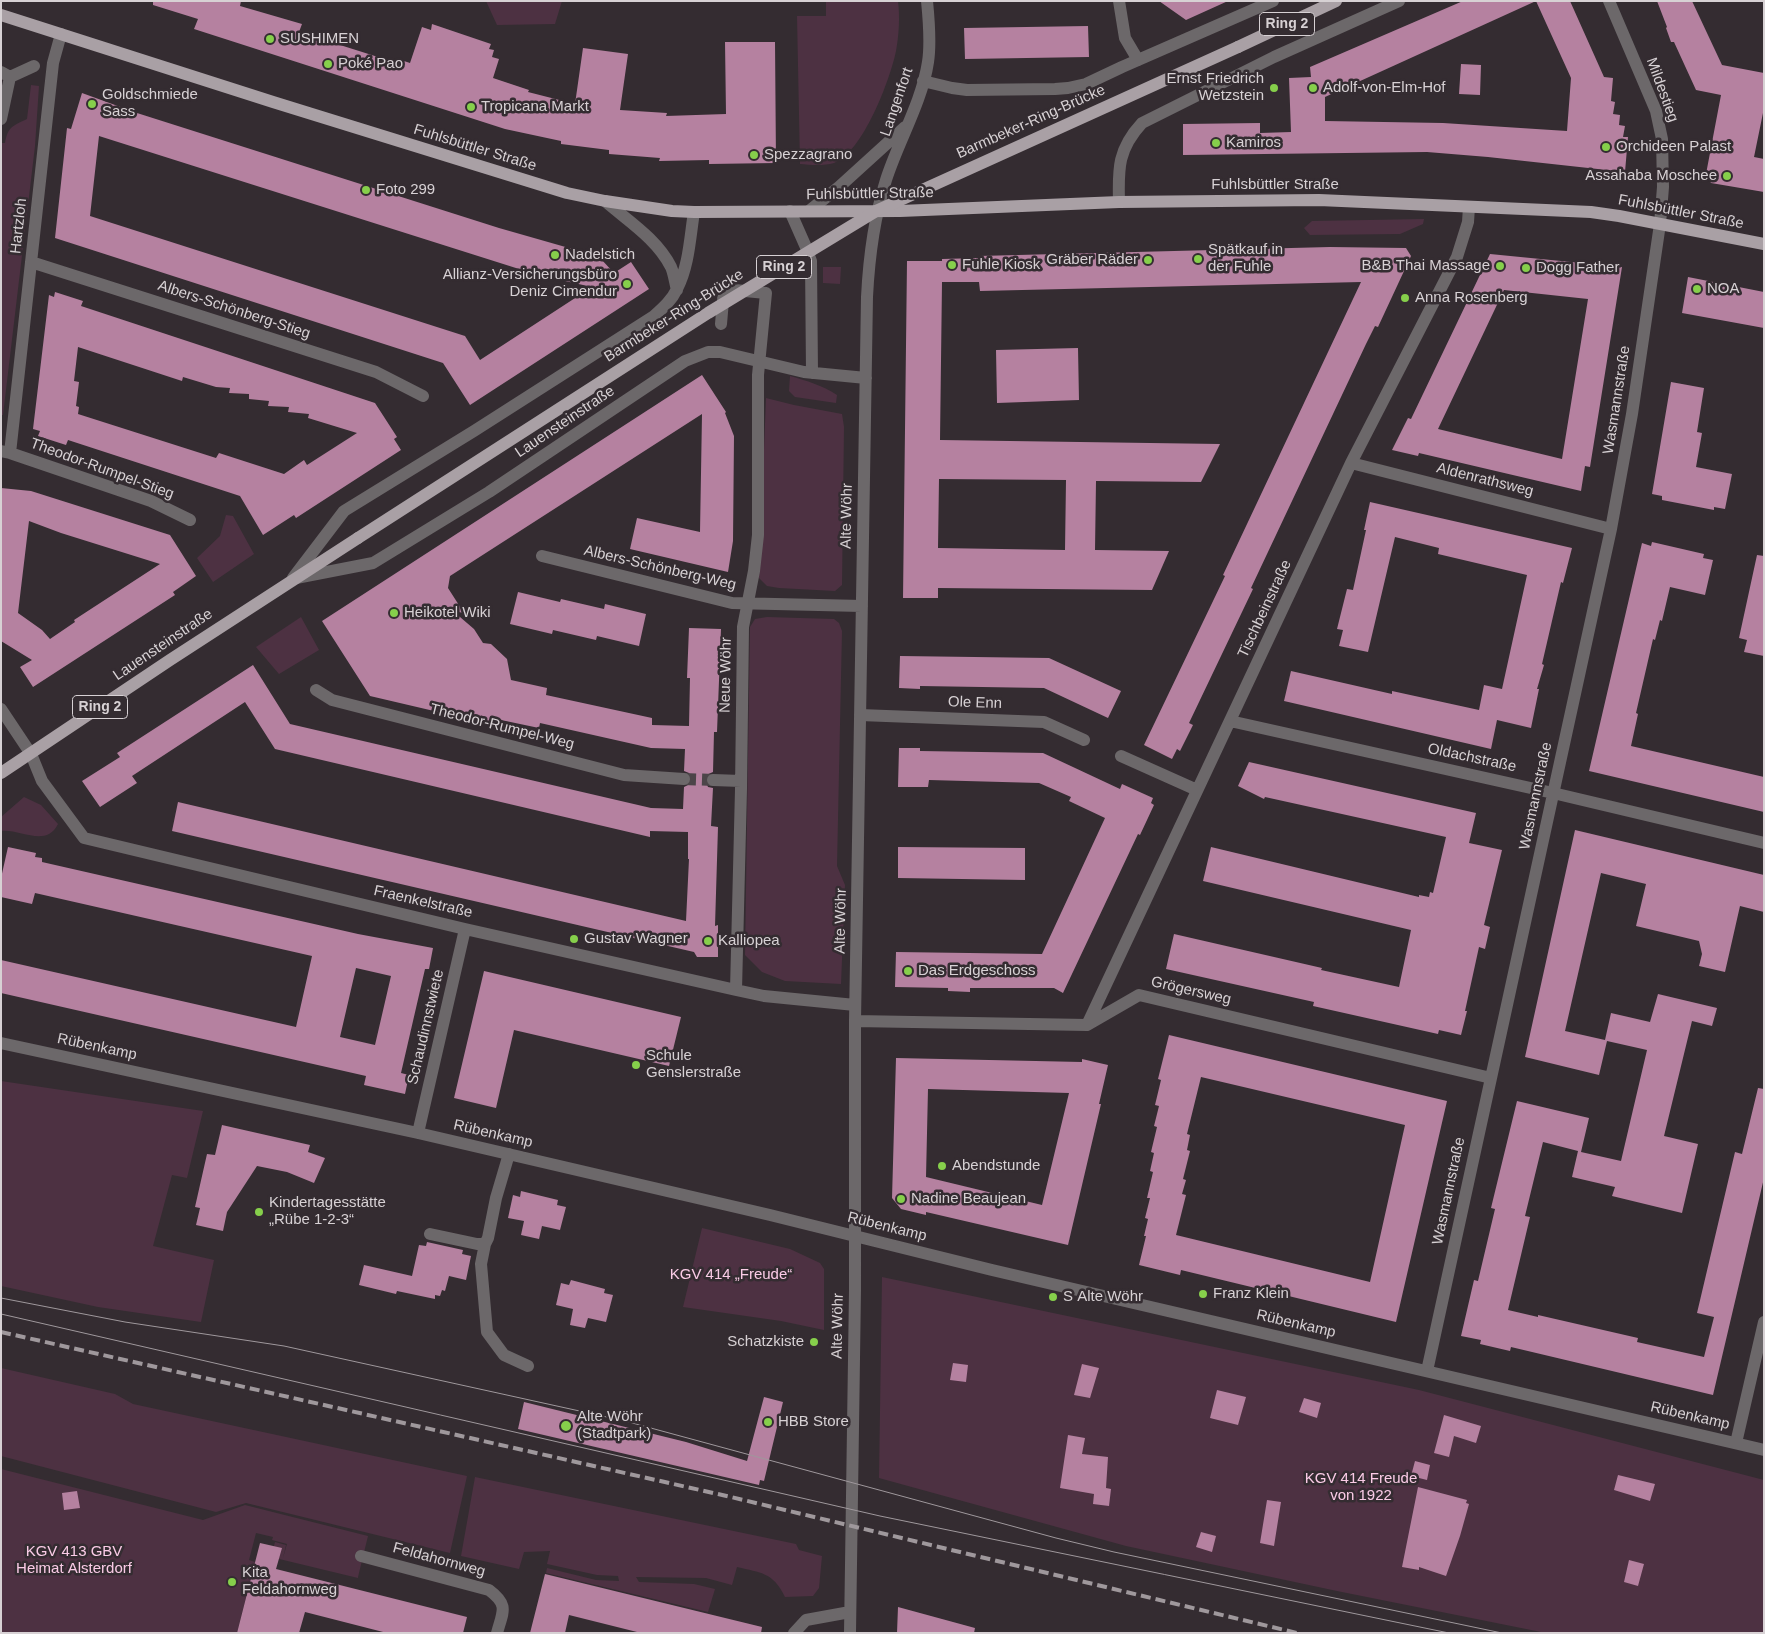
<!DOCTYPE html>
<html>
<head>
<meta charset="utf-8">
<style>
	body { margin:0 }
	#map { position:relative; width:1765px; height:1634px; overflow:hidden; background:#342c31; font-family:Helvetica,sans-serif }
	canvas { display:block }
	.frame { position:absolute; inset:0; border:2px solid #d7d1d4; pointer-events:none }
</style>
</head>
<body>
<div id="map">
<canvas width="1765" height="1634"></canvas>
<div class="frame"></div>
</div>
<script>
const ctx = document.querySelector('canvas').getContext('2d');
ctx.lineJoin = 'round';
function paint(path, color) { ctx.fillStyle = color; ctx.fill(path, 'evenodd'); }
function strokePath(path, color, width, dash) { ctx.strokeStyle = color; ctx.lineWidth = width; ctx.lineCap = dash ? 'butt' : 'round'; ctx.setLineDash(dash || []); ctx.stroke(path); }
function drawText(font, color, halo, rows, align = 'center') {
  ctx.font = font + ' Helvetica,sans-serif'; ctx.lineWidth = 5; ctx.setLineDash([]); ctx.textBaseline = 'middle'; ctx.strokeStyle = halo; ctx.fillStyle = color; for (const [text, x, y, turn = 0] of rows) {
    ctx.save(); ctx.translate(x, y); ctx.rotate((+turn || 0) * Math.PI / 180); ctx.textAlign = isNaN(turn) ? turn : align; if (halo) ctx.strokeText(text, 0, 0); ctx.fillText(text, 0, 0); ctx.restore();
  }
}
const green = new Path2D(`
	M486 1H562L555 24 497 25Z
	M826 1H898C900 17 899 35 896 51 890 80 863 152 834 163 824 166 810 165 800 164L797 16H826Z
	M31 85 39 86 35 146 3 415H1V143H5C8 126 13 126 27 119Z
	M1424 219 1423 224 1400 234 1310 235 1304 228 1312 221Z
	M823 267H841L840 284 823 283Z
	M790 376C807 381 822 385 837 395L836 403 795 397 789 391Z
	M766 398 794 405 842 414 844 427 842 585 835 591 779 588 767 586 759 578Z
	M226 515 233 516 254 554 213 582 197 558 220 536Z
	M301 617 319 650 279 674 256 647Z
	M767 617 834 619 839 623 842 631 837 866 845 885 841 984 785 981 762 972 745 955 750 627 755 619Z
	M24 797 41 805 58 824C46 848 21 829 1 831V817Z
	M1 1081 203 1111 187 1178 172 1175 153 1246 214 1260 201 1322 98 1307 1 1286Z
	M702 1228 790 1249 820 1263 824 1269V1330L781 1321 683 1307Z
	M882 1277 1419 1390 1764 1480V1633H1546L1337 1591 1126 1546 879 1478Z
	M1 1368 115 1394 133 1404 467 1476 450 1553 246 1503 216 1512 1 1456Z
	M1 1469 203 1520 245 1505 368 1536 358 1577V1578L271 1557 275 1542 286 1545 283 1558 287 1544 272 1540 273 1537 256 1533 249 1560 255 1562 237 1633H1Z
	M475 1477 796 1544 799 1550 822 1556 819 1588 813 1596 785 1597C773 1572 761 1573 737 1567L732 1585 706 1578 636 1577 639 1582 694 1584 715 1589 708 1612 546 1573 547 1568 596 1580 619 1581 618 1576 597 1575 547 1564 550 1551 524 1552 519 1569 461 1556Z`);
const building = new Path2D(`
	M153 1H241L240 6 302 24 299 32 397 63 398 59 410 63 422 27 431 30 432 24 491 44 489 49 494 50 492 57 499 59 493 78 529 90 528 92 575 104 583 48 628 54 620 110 667 113 666 116 726 114 725 42H775L776 163 709 164V160L659 161 660 158 609 154V150L561 144V141L505 129 194 29 198 19 153 5Z
	M1159 1H1228L1186 20Z
	M1463 1H1570L1604 77 1613 78 1611 101 1615 102 1613 114 1620 115 1619 125 1625 126 1623 137H1628L1625 172 1488 157 1427 152 1183 155V124L1260 123V133L1291 132 1289 78 1311 77 1310 67ZM1536 1 1571 78 1567 131 1443 123 1325 121V97Z
	M1657 1H1692L1722 65 1764 73V108L1754 157 1764 159V192L1711 183 1706 174 1721 95 1696 90 1674 42H1671L1666 28 1667 27Z
	M1088 26 1089 57 965 59 964 28Z
	M1461 64 1481 65 1480 95 1459 94Z
	M82 93 137 113 499 228 590 254 601 259 614 273 631 262 649 289 470 405 443 363 55 238 67 128 71 129ZM99 136 538 275 592 287 480 360 465 336 90 216Z
	M1330 247 1406 248 1411 256 1378 327 1375 326 1366 344 1251 588 1253 589 1189 723 1193 725 1180 751 1177 749 1172 759 1144 745 1225 576 1223 575 1361 282 980 291 979 282H942L940 440 1220 444 1201 482 1096 481 1095 550 1169 551 1152 590 938 588V598H903L907 261H942V259L979 258V256ZM939 479 1066 480 1065 550 938 548Z
	M1490 254 1622 267 1590 467 1585 466 1581 491 1419 453 1418 456 1392 450 1408 418 1411 419ZM1504 290 1588 299 1562 459 1438 429Z
	M1688 277 1764 292V328L1682 313Z
	M55 292 83 301 81 306 375 403 397 437 394 439 401 450 296 518 294 515 263 535 240 496 68 440 66 445 38 436 40 431 33 429 49 295 54 297ZM78 347 182 381 183 377 216 387 230 388 229 393 249 394V399L269 401 268 406 289 407 288 412 309 414 308 418 357 433 307 465 304 460 284 474 219 453 216 458 78 414 79 407 76 406 79 382 74 381Z
	M1078 348 1079 400 997 403 996 350Z
	M702 375 726 412 725 413 734 436 733 541 728 572 630 549 637 518 700 532 702 414 450 576 448 588 464 613 453 611 474 629 483 643 491 644 507 659 511 680 547 688 546 695 652 718V725L689 726 690 678H687L689 628 721 629 717 732H714L713 772 706 775 705 780 708 787 713 788 711 826 718 827 715 926 718 925V957H697L694 952 172 831 178 802 686 921 689 859H688V832L650 831V837L275 749 245 702 132 776 137 783 100 807 82 781 120 757 117 753 253 665 290 724 651 808 683 809 684 787 690 784 692 779 689 773 684 771 685 749 651 748 540 723 539 728 501 720 498 726 370 696 322 621Z
	M1671 382 1704 388 1697 432 1702 433 1696 467 1732 474 1725 509 1714 507V510L1662 500V496L1652 494Z
	M1 488 31 491 170 535 196 576 173 592 175 595 33 687 20 667 32 660 1 641ZM29 521 61 533 160 564 74 620 75 622 50 639 42 630 18 613Z
	M1370 502 1572 548 1563 583 1561 582 1542 664 1544 665 1537 689H1539L1531 728 1497 720 1491 749 1284 701 1291 671 1392 694V691L1479 710 1484 685 1502 689 1527 575 1438 554 1439 548 1395 537 1368 652 1339 646 1343 630 1337 629 1347 589 1353 590 1366 530H1364Z
	M1652 542 1704 554 1703 558 1713 560 1705 595 1670 587 1662 621 1660 620 1655 640 1653 639 1636 713 1638 714 1631 746 1764 777V812L1589 771 1642 543 1651 546Z
	M1757 555 1764 556V656L1744 652 1747 640 1739 638Z
	M518 592 560 602 561 599 604 609 605 604 646 614 639 646 597 636 596 640 553 630 552 634 510 624Z
	M900 656 1049 658 1121 691 1108 718 1044 688 920 686V689L899 688Z
	M899 748H920V751L1043 753 1120 789 1122 784 1153 798 1151 803 1154 805 1140 835 1138 834 1063 993 1054 988H970V992L948 991V988L895 987 896 952 1042 954 1105 818 1069 801 1071 797 1039 783 929 780 928 787H898Z
	M1249 762 1476 813 1469 843 1502 850 1484 925 1490 927 1485 949 1479 947 1465 1011H1467L1461 1035 1439 1030 1438 1034 1313 1006 1314 1002 1166 969 1174 934 1322 968 1321 970 1399 987 1411 930 1203 881 1211 847 1419 897V895L1429 897 1430 892 1433 893 1446 837 1265 797 1264 799 1238 786Z
	M1575 830 1764 875V912L1740 906 1725 972 1699 966 1702 954 1699 941 1636 926 1646 884 1601 873 1565 1031 1605 1040 1611 1013 1650 1022 1658 994 1717 1008 1712 1026 1692 1021 1664 1136 1698 1144 1682 1213 1612 1196 1615 1187 1572 1177 1578 1151 1543 1142 1525 1216 1530 1217 1508 1310 1538 1317V1315L1638 1338 1637 1342 1704 1357 1714 1317 1697 1313 1735 1152 1742 1154 1758 1088 1764 1089V1178L1713 1395 1511 1347 1510 1351 1480 1344 1481 1340 1461 1336 1474 1280 1478 1281 1495 1209 1491 1208 1517 1101 1589 1118 1581 1152 1621 1161 1647 1050 1607 1041 1599 1075 1525 1057Z
	M8 847 36 853 35 857 42 858V862L358 934 433 948 429 969H425L401 1073 409 1075 405 1094 364 1085 366 1076 1 993V960L296 1027 312 956 35 893 32 904 1 897V878ZM356 968 391 976 375 1045 340 1037Z
	M898 847 1025 848V880L898 878Z
	M484 971 681 1017 669 1066 514 1030 496 1108 454 1098Z
	M1169 1035 1447 1101 1396 1322 1181 1270 1180 1275 1139 1265 1146 1236H1144L1148 1219 1145 1218 1150 1198H1147L1153 1172 1150 1171 1154 1153 1151 1152 1157 1127 1154 1126 1159 1106 1155 1105 1161 1080 1158 1079ZM1201 1077 1405 1125 1370 1282 1176 1235 1186 1195 1182 1194 1186 1180 1183 1179 1190 1151 1187 1150 1190 1135 1187 1134Z
	M896 1058 1082 1062V1059L1108 1065 1099 1104H1101L1068 1245 926 1212V1215L901 1209 892 1198ZM928 1089 1069 1093 1042 1205 926 1177Z
	M222 1125 310 1145 308 1152 325 1158 314 1183 287 1172 257 1166 227 1212 223 1231 196 1225 200 1208 195 1207 207 1154 215 1155Z
	M521 1191 558 1200 557 1205 566 1207 560 1230 542 1226 539 1239 521 1235 524 1221 508 1218 513 1195 520 1197Z
	M427 1242 463 1250 462 1254 471 1256 466 1280 449 1276 445 1291 442 1290 440 1296 435 1295V1299L397 1291 396 1294 359 1285 364 1265 412 1276 419 1245 426 1246Z
	M571 1280 605 1289 604 1293 613 1295 606 1322 588 1318 585 1328 570 1325 573 1309 556 1305 561 1283 569 1285Z
	M953 1363 968 1365 966 1382 950 1380Z
	M1082 1364 1099 1368 1090 1398 1074 1395Z
	M1217 1390 1246 1397 1238 1425 1210 1418Z
	M764 1397 783 1402 764 1481 760 1480 759 1485 518 1429 524 1402 686 1442 747 1461Z
	M1304 1398 1321 1403 1317 1418 1299 1412Z
	M1444 1415 1481 1426 1476 1443 1454 1436 1449 1457 1434 1453Z
	M1068 1435 1085 1438 1082 1454 1108 1457 1106 1488 1111 1489 1109 1506 1093 1504 1094 1494 1060 1488Z
	M1415 1461 1430 1465 1427 1480 1411 1476Z
	M1618 1475 1655 1484 1650 1501 1614 1490Z
	M1418 1487 1467 1500 1466 1503 1469 1504 1460 1536 1446 1576 1419 1567V1570L1402 1567Z
	M77 1491 80 1508 64 1510 62 1493Z
	M1267 1500 1281 1502 1274 1546 1260 1543Z
	M1201 1532 1216 1536 1212 1552 1196 1547Z
	M260 1543 282 1548 276 1569 467 1617 463 1633H387L305 1612 299 1633H237Z
	M1629 1560 1644 1564 1638 1586 1624 1582Z
	M545 1574 762 1627 761 1633H641L569 1615 565 1633H530Z
	M898 1607 975 1628 974 1633H897Z`);
const minorTunnel = new Path2D(`
	M684 779 713 780`);
const minor = new Path2D(`
	M1119 1 1125 38 1138 60
	M1 72 10 77 1 119
	M10 77 34 66
	M923 81 952 88 967 90 1055 89 1068 88 1086 84 1122 67 1273 1
	M605 201C628 221 657 239 671 267 674 274 675 283 677 290
	M1119 202C1118 168 1118 149 1142 123L1274 57 1399 1
	M790 211 805 245 811 261 812 373
	M809 211 839 187 905 127
	M31 262 376 372 423 396
	M721 324 724 289 766 293 758 375V535L754 571 743 627 741 789 736 990
	M1 451 10 453 151 501 190 520
	M10 453 53 63 61 34
	M1351 463 1611 529
	M542 556 732 603 862 606
	M293 578 344 511 474 431 654 316C663 308 672 300 677 289 689 266 690 237 694 212
	M296 578 373 563 489 492 685 361 708 352H720L804 372 866 378
	M316 690 332 700 624 775 684 779
	M1 709 31 754 42 781 84 838 465 929 736 990 764 996 855 1005
	M860 715 1044 722 1084 740
	M1230 721 1553 793 1764 843
	M1121 756 1197 790
	M713 780 741 781
	M855 1021 1087 1025 1139 995 1491 1078
	M1087 1025 1351 463 1457 257 1468 222 1469 207
	M1 1043 418 1133 770 1215 992 1270 1764 1450
	M418 1133 465 929
	M430 1234 477 1244H485L488 1238 496 1198 509 1154
	M485 1244 481 1264 487 1332 504 1355 528 1366
	M1427 1371 1611 529 1632 414 1660 224 1663 187 1662 139 1656 111 1609 1
	M1736 1443 1764 1322
	M361 1556 489 1590C509 1605 503 1611 497 1633
	M794 1633 806 1620 850 1612
	M850 1633 855 1290V1021L867 297C869 257 874 218 886 180 898 142 922 102 928 62 931 43 929 21 927 1`);
const major = new Path2D(`
	M1 15 273 102 567 193 605 201 672 211 694 212 900 211 1119 202 1319 200 1591 212 1619 216 1764 244
	M1238 47 1336 1
	M1 773 170 660 358 538`);
const tram = new Path2D(`
	M1 1298 125 1322 284 1346 625 1421 1056 1538 1114 1552 1502 1633
	M1 1314 880 1516 1449 1633`);
const rail = new Path2D(`
	M1 1332 731 1497 1297 1633`);
const majorBridge = new Path2D(`
	M358 538 708 313 876 211 1238 47`);
const markers = [
	[270,39,5,"#86cf4b"],
	[328,64,5,"#86cf4b"],
	[1274,88,5,"#86cf4b"],
	[1313,88,5,"#86cf4b"],
	[92,104,5,"#86cf4b"],
	[471,107,5,"#86cf4b"],
	[1216,143,5,"#86cf4b"],
	[1606,147,5,"#86cf4b"],
	[754,155,5,"#86cf4b"],
	[1727,176,5,"#86cf4b"],
	[366,190,5,"#86cf4b"],
	[555,255,5,"#86cf4b"],
	[1198,259,5,"#86cf4b"],
	[1148,260,5,"#86cf4b"],
	[952,265,5,"#86cf4b"],
	[1500,266,5,"#86cf4b"],
	[1526,268,5,"#86cf4b"],
	[627,284,5,"#86cf4b"],
	[1697,289,5,"#86cf4b"],
	[1405,298,5,"#86cf4b"],
	[394,613,5,"#86cf4b"],
	[574,939,5,"#86cf4b"],
	[708,941,5,"#86cf4b"],
	[908,971,5,"#86cf4b"],
	[636,1065,5,"#86cf4b"],
	[942,1166,5,"#86cf4b"],
	[901,1199,5,"#86cf4b"],
	[259,1212,5,"#86cf4b"],
	[1203,1294,5,"#86cf4b"],
	[1053,1297,5,"#86cf4b"],
	[814,1342,5,"#86cf4b"],
	[768,1422,5,"#86cf4b"],
	[566,1426,6,"#86cf4b"],
	[232,1582,5,"#86cf4b"]
];
const shields = [
	[1287,24,55],
	[784,267,55],
	[100,707,55]
];
const shieldNames = [
	["Ring 2",1287,24],
	["Ring 2",784,267],
	["Ring 2",100,707]
];
const poiNames = [
	["SUSHIMEN",280,39],
	["Poké Pao",338,64],
	["Ernst Friedrich",1264,79,"right"],
	["Wetzstein",1264,96,"right"],
	["Adolf-von-Elm-Hof",1323,88],
	["Goldschmiede",102,95],
	["Sass",102,112],
	["Tropicana Markt",481,107],
	["Kamiros",1226,143],
	["Orchideen Palast",1616,147],
	["Spezzagrano",764,155],
	["Assahaba Moschee",1717,176,"right"],
	["Foto 299",376,190],
	["Spätkauf in",1208,250],
	["der Fuhle",1208,267],
	["Nadelstich",565,255],
	["Gräber Räder",1138,260,"right"],
	["Fuhle Kiosk",962,265],
	["B&B Thai Massage",1490,266,"right"],
	["Dogg Father",1536,268],
	["Allianz-Versicherungsbüro",617,275,"right"],
	["Deniz Cimendur",617,292,"right"],
	["NOA",1707,289],
	["Anna Rosenberg",1415,298],
	["Heikotel Wiki",404,613],
	["Gustav Wagner",584,939],
	["Kalliopea",718,941],
	["Das Erdgeschoss",918,971],
	["Schule",646,1056],
	["Genslerstraße",646,1073],
	["Abendstunde",952,1166],
	["Nadine Beaujean",911,1199],
	["Kindertagesstätte",269,1203],
	["„Rübe 1-2-3“",269,1220],
	["Franz Klein",1213,1294],
	["S Alte Wöhr",1063,1297],
	["Schatzkiste",804,1342,"right"],
	["Alte Wöhr",577,1417],
	["(Stadtpark)",577,1434],
	["HBB Store",778,1422],
	["Kita",242,1573],
	["Feldahornweg",242,1590]
];
const streetNames = [
	["Mildestieg",1662,90,70],
	["Langenfort",897,102,-71],
	["Barmbeker-Ring-Brücke",1031,122,-24],
	["Fuhlsbüttler Straße",475,148,17],
	["Fuhlsbüttler Straße",1275,185],
	["Fuhlsbüttler Straße",870,194,-1],
	["Fuhlsbüttler Straße",1681,212,11],
	["Hartzloh",19,226,-84],
	["Albers-Schönberg-Stieg",234,310,18],
	["Barmbeker-Ring-Brücke",674,316,-32],
	["Wasmannstraße",1617,400,-81],
	["Lauensteinstraße",565,422,-34],
	["Theodor-Rumpel-Stieg",102,469,20],
	["Aldenrathsweg",1485,480,14],
	["Alte Wöhr",847,516,-89],
	["Albers-Schönberg-Weg",660,568,13],
	["Tischbeinstraße",1265,609,-65],
	["Lauensteinstraße",163,645,-34],
	["Neue Wöhr",726,675,-89],
	["Ole Enn",975,703,2],
	["Theodor-Rumpel-Weg",502,727,14],
	["Oldachstraße",1472,758,12],
	["Wasmannstraße",1536,796,-78],
	["Fraenkelstraße",423,902,13],
	["Alte Wöhr",841,921,-89],
	["Grögersweg",1191,991,13],
	["Schaudinnstwiete",426,1027,-77],
	["Rübenkamp",97,1047,12],
	["Rübenkamp",493,1134,13],
	["Wasmannstraße",1449,1191,-78],
	["Rübenkamp",887,1227,14],
	["Rübenkamp",1296,1324,13],
	["Alte Wöhr",838,1326,-89],
	["Rübenkamp",1690,1416,13],
	["Feldahornweg",439,1560,15]
];
const parkNames = [
	["KGV 414 „Freude“",731,1275],
	["KGV 414 Freude",1361,1479],
	["von 1922",1361,1496],
	["KGV 413 GBV",74,1552],
	["Heimat Alsterdorf",74,1569]
];
paint(green, '#4d3142');
paint(building, '#b581a0');
strokePath(minorTunnel, '#4c4549', 12, [12, 6]);
strokePath(minor, '#6c686a', 12);
strokePath(major, '#a9a0a5', 12);
strokePath(tram, '#9f989c', 1);
strokePath(rail, '#9f989c', 4, [10, 5]);
strokePath(majorBridge, '#a9a0a5', 12);
for (const [x, y, r, color] of markers) { const dot = new Path2D(); dot.arc(x, y, r, 0, 2 * Math.PI); ctx.fillStyle = color; ctx.fill(dot); strokePath(dot, '#342c31', 2); }
for (const [x, y, w] of shields) { const box = new Path2D(); box.roundRect(x - w / 2, y - 11.5, w, 23, 4); ctx.fillStyle = '#342c31'; ctx.fill(box); strokePath(box, '#d7d1d4', 1); }
drawText('bold 14px', '#d7d1d4', null, shieldNames);
drawText('15px', '#d7d1d4', '#342c31', poiNames, 'left');
drawText('15px', '#d7d1d4', '#342c31', streetNames);
drawText('15px', '#facbe6', '#342c31', parkNames);
</script>
</body>
</html>
